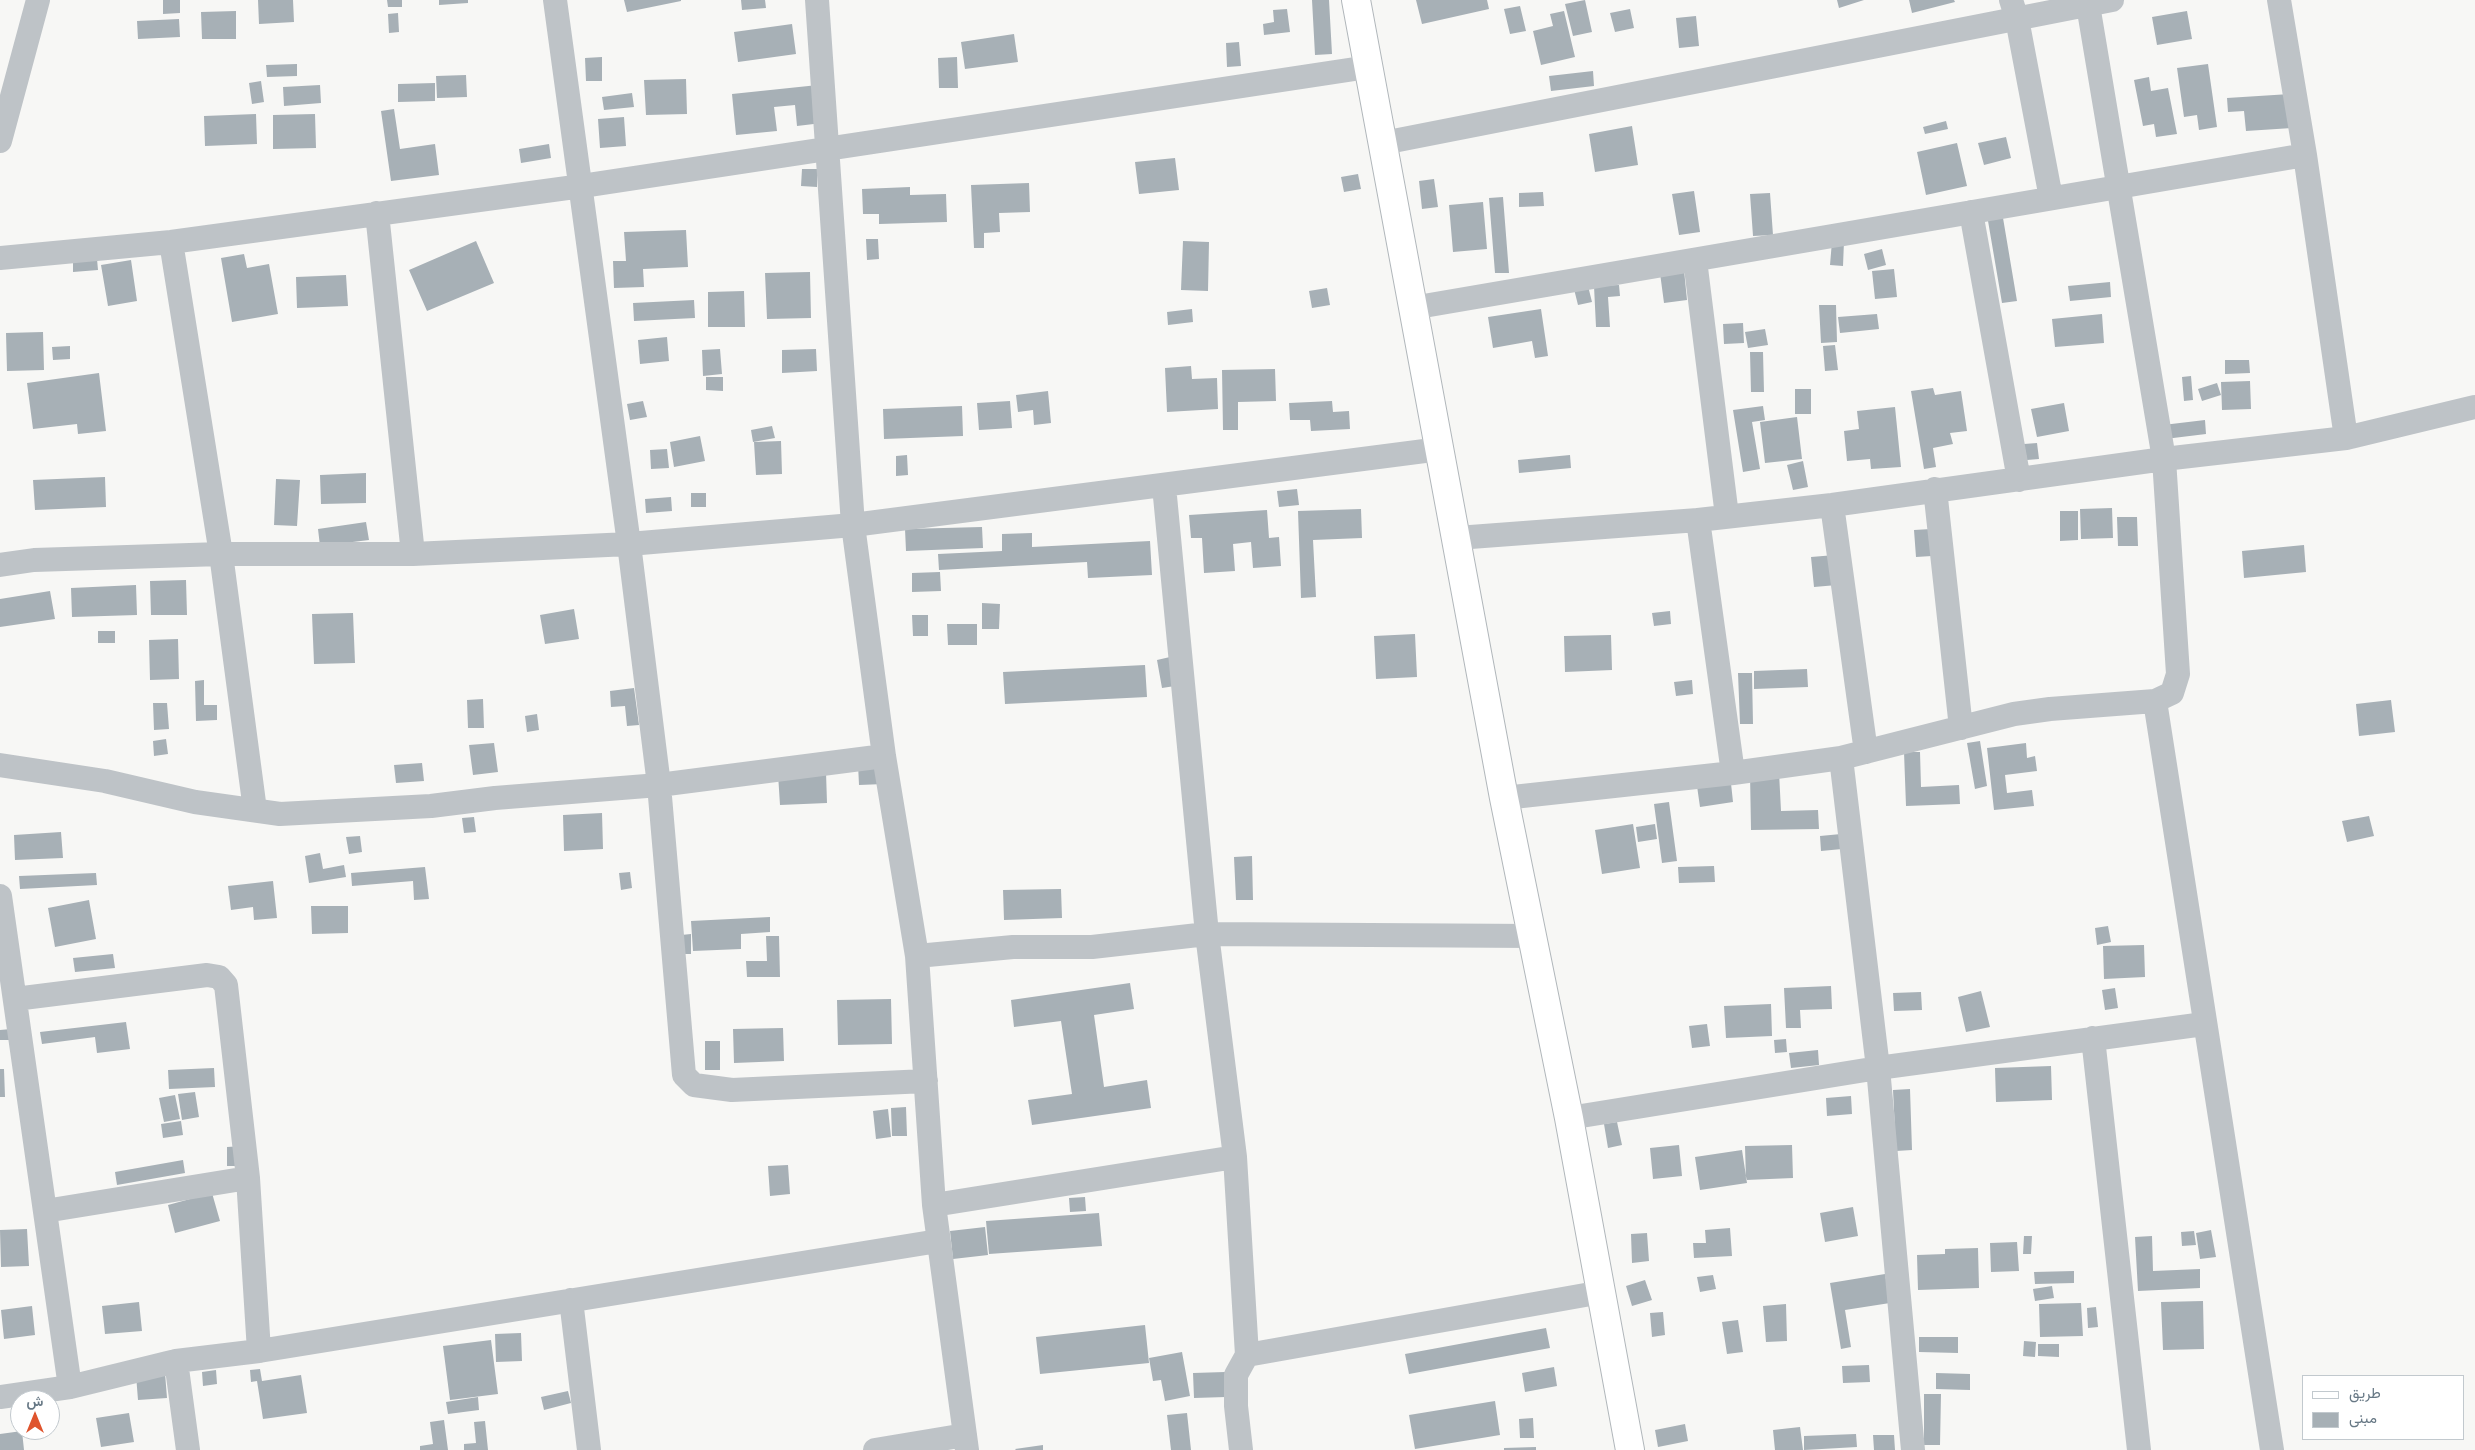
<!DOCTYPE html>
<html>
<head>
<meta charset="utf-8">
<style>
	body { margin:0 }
	#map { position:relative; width:2475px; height:1450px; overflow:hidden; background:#f7f7f5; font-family:Roboto,Vazirmatn,sans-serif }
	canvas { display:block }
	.legend { position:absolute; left:2302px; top:1375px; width:162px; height:65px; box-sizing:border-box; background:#fff; border:1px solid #c2c9ce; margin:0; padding:6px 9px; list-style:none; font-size:15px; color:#677885 }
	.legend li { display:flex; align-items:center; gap:10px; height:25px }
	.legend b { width:25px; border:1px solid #c2c9ce }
	.north { position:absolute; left:10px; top:1390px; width:50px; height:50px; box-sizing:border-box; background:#fff; border:1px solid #c2c9ce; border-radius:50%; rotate:0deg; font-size:14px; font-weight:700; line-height:20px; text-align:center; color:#677885 }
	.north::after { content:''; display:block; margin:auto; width:18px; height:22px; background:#df542d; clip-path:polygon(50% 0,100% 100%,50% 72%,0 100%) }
</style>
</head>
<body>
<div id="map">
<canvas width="2475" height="1450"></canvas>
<ul class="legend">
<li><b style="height:6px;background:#fff"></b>طريق</li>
<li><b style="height:14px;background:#a7b0b6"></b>مبنى</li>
</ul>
<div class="north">ش</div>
</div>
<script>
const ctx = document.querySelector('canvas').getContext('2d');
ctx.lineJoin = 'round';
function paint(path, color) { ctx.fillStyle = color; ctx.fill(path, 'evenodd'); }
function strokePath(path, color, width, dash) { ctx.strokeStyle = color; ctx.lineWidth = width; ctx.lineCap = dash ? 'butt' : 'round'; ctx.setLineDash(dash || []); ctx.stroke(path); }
const building = new Path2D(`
	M163 0H180V13L163 14Z
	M258 0H293L294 22 259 24Z
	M387 0H402V7H388Z
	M439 0H468V3L439 5Z
	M624 0H681V1L627 12Z
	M741 0H765L766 8 742 10Z
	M1312 0H1329L1332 54 1315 55Z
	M1416 0H1487L1489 9 1422 24Z
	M1585 0 1592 32 1573 36 1565 4Z
	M1837 0H1864L1839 8Z
	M1909 0H1954L1955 2 1912 13Z
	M1520 6 1526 31 1510 34 1504 9Z
	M1287 9 1290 32 1264 35 1263 24 1274 22 1273 10Z
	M1630 9 1634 28 1615 32 1610 13Z
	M236 11V39H202L201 12Z
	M1564 11 1575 57 1541 65 1533 31 1553 26 1550 14Z
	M2187 11 2192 39 2157 45 2152 17Z
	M398 13 399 32 389 33 388 14Z
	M1696 16 1699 46 1679 48 1676 18Z
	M179 19 180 37 138 39 137 21Z
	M792 24 796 54 738 62 734 32Z
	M1014 34 1018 62 965 69 961 42Z
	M1239 42 1241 66 1227 67 1226 43Z
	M602 57V81H586L585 58Z
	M957 57 958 88H939L938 58Z
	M297 64V76L267 77 266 65Z
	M2208 64 2217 127 2199 130 2197 115 2184 117 2177 68Z
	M1593 71 1594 86 1551 91 1549 76Z
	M466 75 467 97 437 98 436 76Z
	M2149 77 2151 91 2168 88 2177 134 2156 137 2154 124 2143 126 2134 80Z
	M686 79 687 114 646 115 644 80Z
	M261 81 264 102 252 104 249 83Z
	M435 83V101L398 102V84Z
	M320 85 321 103 284 106 283 87Z
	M818 85 822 123 797 126 795 105 774 107 777 131 736 135 732 94Z
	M632 93 634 107 604 110 602 97Z
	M2290 94 2292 128 2246 131 2244 111 2228 112 2227 98Z
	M394 109 400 149 435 144 439 175 391 181 381 111Z
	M256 114 257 144 205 146 204 116Z
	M315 114 316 148 273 149V115Z
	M624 117 626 146 600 148 598 119Z
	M1946 121 1948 129 1925 134 1923 127Z
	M1632 126 1638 165 1595 172 1589 134Z
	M2006 137 2011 158 1984 165 1978 143Z
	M1957 143 1967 186 1926 195 1917 152Z
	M549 144 551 158 521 163 519 149Z
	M1175 158 1179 190 1139 194 1135 162Z
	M802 169H817V187L801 186Z
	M1358 174 1361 189 1344 192 1341 177Z
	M1434 179 1438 207 1422 209 1419 181Z
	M1029 183 1030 212 999 213 1000 232 984 233V248H974L971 185Z
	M910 187V195L946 194 947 222 879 224V214H863L862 189Z
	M1694 191 1700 232 1679 235 1672 194Z
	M1543 192 1544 206 1519 207V193Z
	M1770 193 1773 235 1753 236 1750 194Z
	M1503 197 1509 273H1495L1489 198Z
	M1483 202 1487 249 1453 252 1449 205Z
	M2002 212 2017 301 2002 303 1987 215Z
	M686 230 688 267 643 269 644 287 614 288 613 261H626L624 232Z
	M866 239H878L879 259 867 260Z
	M476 241 494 283 427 311 409 270Z
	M1183 241 1209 242 1208 291 1181 290Z
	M1832 241H1844L1843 266 1830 265Z
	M1882 249 1886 265 1868 270 1864 254Z
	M244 254 247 268 269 264 278 314 232 322 221 258Z
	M97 259 98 270 73 272V260Z
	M131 260 137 301 108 306 101 265Z
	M1894 269 1897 297 1875 299 1872 271Z
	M1684 270 1687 300 1664 303 1660 273Z
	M810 272 811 318 767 319 765 273Z
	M346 275 348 306 297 308 296 277Z
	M2110 282 2111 297 2070 301 2068 286Z
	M1619 285 1620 296 1608 297 1610 327H1596L1594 286Z
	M1588 286 1592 302 1578 305 1574 289Z
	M1327 288 1330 305 1312 308 1309 291Z
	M744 291 745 327H708V292Z
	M694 300 695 318 634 321 633 303Z
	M1819 305H1836L1837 342 1821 343Z
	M1192 309 1193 322 1168 325 1167 312Z
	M1541 309 1548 356 1535 358 1532 341 1493 348 1488 317Z
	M1877 314 1879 329 1840 333 1838 317Z
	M2102 314 2104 343 2055 347 2052 319Z
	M1743 323 1744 343 1724 344 1723 324Z
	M1765 329 1768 345 1748 348 1745 332Z
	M43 332 44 370 7 371 6 333Z
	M667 337 669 361 640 364 638 340Z
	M1835 345 1838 370 1825 371 1823 346Z
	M70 346V359L53 360 52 347Z
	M720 349 722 374 703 376 702 350Z
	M816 349 817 371 782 373V350Z
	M1750 352H1763L1764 392H1751Z
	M2225 360H2249L2250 373 2225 374Z
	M1191 366 1192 379 1217 378 1218 409 1167 412 1165 368Z
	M1275 369 1276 401 1238 402V430H1223L1222 370Z
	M99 373 106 431 78 434 77 424 33 429 27 383Z
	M2191 376 2193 400 2184 401 2182 377Z
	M706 377H723V391L706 390Z
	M2250 381 2251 409 2222 410 2221 382Z
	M2217 383 2221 395 2202 401 2198 389Z
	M1933 388 1935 395 1961 391 1967 431 1950 433 1953 444 1933 448 1936 467 1924 469 1911 391Z
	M1795 389H1811V414H1795Z
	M1048 391 1051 423 1034 425 1033 410 1018 412 1016 395Z
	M643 401 647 417 630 420 627 404Z
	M1010 401 1012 428 979 430 977 403Z
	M1332 401 1333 412 1349 411 1350 429 1311 431 1310 420H1290L1289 403Z
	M2064 403 2069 431 2037 437 2031 409Z
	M962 406 963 436 884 439 883 409Z
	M1763 406 1765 420 1752 422 1760 469 1743 472 1733 410Z
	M1895 407 1901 467 1871 469 1870 459 1847 461 1844 431 1859 429 1857 411Z
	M1797 417 1802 459 1765 463 1760 422Z
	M2205 420 2206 434 2165 439 2163 425Z
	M772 426 775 438 753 442 751 430Z
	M700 436 705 461 674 467 670 442Z
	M781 441 782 474 756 475 754 442Z
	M2037 443 2039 459 2027 460 2024 444Z
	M667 449 669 468 651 469 650 450Z
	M907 455 908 475 896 476V456Z
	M1570 455 1571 468 1519 473 1518 460Z
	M1803 461 1808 487 1793 490 1787 465Z
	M366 473V503L321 504 320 475Z
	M105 477 106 507 35 510 33 480Z
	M276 479 300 480 297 526 274 525Z
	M1297 489 1299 505 1279 507 1277 491Z
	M691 493H706V507H691Z
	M671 497 672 511 646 513 645 499Z
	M2112 508 2113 538 2081 539 2080 509Z
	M1361 509 1362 538 1313 540 1316 597 1301 598 1298 511Z
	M1267 510 1269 538 1279 537 1281 566 1253 568 1251 542 1233 544 1235 571 1204 573 1202 538H1191L1189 515Z
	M2060 511H2078V540L2060 541Z
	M2117 517H2137L2138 546H2118Z
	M366 522 369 540 320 546 318 529Z
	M982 527 983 548 906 551 905 529Z
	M1931 529 1932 556 1916 557 1914 530Z
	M1032 533V547L1150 541 1152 575 1088 578 1087 562 939 570 938 554 1002 551V534Z
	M2304 545 2306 572 2244 578 2242 551Z
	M1835 555 1837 585 1814 587 1811 557Z
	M940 572 941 591 912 592V573Z
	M186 580 187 615H151L150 581Z
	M136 585 137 615 72 617 71 588Z
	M50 591 55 619 0 627V599Z
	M982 603 1000 604 999 629H982Z
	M574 609 579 639 545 644 540 615Z
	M1670 611 1671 624 1654 626 1652 613Z
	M353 613 355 663 314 664 312 614Z
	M912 615H928V636H913Z
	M947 624H977V645H948Z
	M98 631H115V643H98Z
	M1415 634 1417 677 1376 679 1374 636Z
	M1611 635 1612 670 1565 672 1564 636Z
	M178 639 179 679 150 680 149 640Z
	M1170 657 1175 686 1162 688 1157 660Z
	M1145 665 1147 697 1005 704 1003 672Z
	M1807 669 1808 687 1754 689V671Z
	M1738 673H1752L1753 724H1740Z
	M204 680V705H217V720L196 721 195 681Z
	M1692 680 1693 694 1676 696 1674 682Z
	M634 688 639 725 627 726 625 706 611 707 610 691Z
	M483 699 484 728H468L467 700Z
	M2391 700 2395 732 2359 736 2356 704Z
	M153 703H167L169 729 154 730Z
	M537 714 539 730 527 732 525 716Z
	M166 739 168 754 154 756 153 741Z
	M1980 741 1987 786 1975 789 1967 743Z
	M494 743 498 772 473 775 469 745Z
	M2026 743 2027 758 2035 756 2037 771 2005 775 2007 793 2032 790 2034 806 1994 810 1987 748Z
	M1904 752H1920L1921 787 1959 785 1960 804 1906 806Z
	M422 763 424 781 396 783 394 765Z
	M884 763V784L859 785 858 764Z
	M826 772 827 803 780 805 778 774Z
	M1779 772 1781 811 1818 810 1819 829 1751 830 1750 773Z
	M1730 774 1733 802 1700 807 1696 779Z
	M1669 802 1677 861 1662 863 1654 804Z
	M602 813 603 849 564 851 563 815Z
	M2369 816 2374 836 2347 842 2342 821Z
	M474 817 476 832 464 833 462 818Z
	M1633 824 1640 868 1602 874 1595 830Z
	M1655 824 1657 839 1638 842 1636 827Z
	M61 832 63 858 15 860 14 835Z
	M1841 834 1842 849 1821 851 1820 836Z
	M360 836 362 852 349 854 346 837Z
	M320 853 323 869 344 865 346 877 309 883 305 856Z
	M1252 856 1253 900H1236L1234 857Z
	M1714 866 1715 882 1679 883 1678 867Z
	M425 867 429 899 414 900 413 881 352 886 351 873Z
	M630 872 632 888 621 890 619 873Z
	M96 873 97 885 20 889 19 876Z
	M273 881 277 918 254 920 253 907 231 910 228 886Z
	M1061 889 1062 918 1004 920 1003 890Z
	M89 900 96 939 55 947 48 908Z
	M311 906H348V933L312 934Z
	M770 917V932L741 934V949L693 951 691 921Z
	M2108 926 2111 942 2097 945 2095 928Z
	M691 934V954H682L681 935Z
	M766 936H779L780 977H747L746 961H767Z
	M2144 945 2145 977 2104 979 2103 946Z
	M113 954 115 968 75 972 73 958Z
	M1130 983 1134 1009 1094 1015 1104 1087 1147 1080 1151 1108 1032 1125 1028 1100 1072 1094 1061 1021 1014 1027 1011 1000Z
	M1831 986 1832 1009 1800 1010 1801 1028H1786L1784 988Z
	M2115 988 2118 1008 2105 1010 2102 990Z
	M1981 991 1990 1027 1966 1032 1958 997Z
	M1921 992 1922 1010 1894 1011 1893 993Z
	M891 999 892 1044 838 1045 837 1000Z
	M1771 1004 1772 1036 1726 1038 1724 1006Z
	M126 1022 130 1049 97 1053 95 1037 42 1044 40 1032Z
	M1707 1024 1710 1046 1692 1048 1689 1026Z
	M783 1028 784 1061 734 1063 733 1029Z
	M11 1029 12 1040H0V1030Z
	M1786 1039 1787 1052 1775 1053 1774 1040Z
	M705 1041H720V1070H705Z
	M1818 1050 1819 1065 1791 1068 1789 1053Z
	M2051 1066 2052 1100 1996 1102 1995 1068Z
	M214 1068 215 1087 169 1089 168 1070Z
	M0 1069H4L5 1097H0Z
	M1910 1089 1912 1150 1896 1151 1893 1090Z
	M195 1092 199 1117 182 1120 178 1094Z
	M175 1095 180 1119 164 1122 159 1098Z
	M1851 1096 1852 1114 1827 1116 1826 1098Z
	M906 1107 907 1136H892L891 1108Z
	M888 1109 891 1137 876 1139 873 1111Z
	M181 1121 183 1135 163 1138 161 1124Z
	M1617 1122 1622 1145 1608 1148 1604 1124Z
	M1679 1145 1682 1176 1653 1179 1650 1148Z
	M1792 1145 1793 1178 1746 1180 1745 1146Z
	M243 1146V1166H227V1147Z
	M1742 1150 1747 1183 1700 1190 1695 1157Z
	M183 1160 185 1173 117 1185 115 1172Z
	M788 1165 790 1194 770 1196 768 1166Z
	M212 1193 220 1221 175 1233 168 1205Z
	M1085 1197 1086 1211 1070 1212 1069 1198Z
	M1853 1207 1858 1236 1825 1242 1820 1213Z
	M1099 1213 1102 1246 989 1254 986 1221Z
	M985 1227 988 1255 953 1259 950 1231Z
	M1730 1228 1732 1256 1694 1258 1693 1243H1706L1705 1230Z
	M27 1229 29 1266 1 1267 0 1230Z
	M2211 1230 2216 1257 2200 1259 2196 1233Z
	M2194 1231 2196 1245 2182 1246 2181 1232Z
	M1647 1233 1649 1261 1632 1263 1631 1234Z
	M2024 1236H2032L2031 1254H2023Z
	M2152 1236 2153 1271 2200 1269V1288L2138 1291 2135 1237Z
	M2017 1242 2019 1271 1991 1272 1990 1243Z
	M1978 1248 1979 1288 1918 1290 1917 1255 1945 1254V1249Z
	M2074 1271V1283L2035 1284 2034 1272Z
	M1885 1274 1890 1303 1845 1310 1851 1347 1841 1349 1830 1283Z
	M1713 1275 1716 1289 1700 1292 1697 1277Z
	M1645 1280 1652 1300 1632 1306 1626 1286Z
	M2052 1286 2054 1298 2035 1301 2033 1289Z
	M2203 1301 2204 1349 2163 1350 2161 1302Z
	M139 1302 142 1331 105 1334 102 1306Z
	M2081 1303 2083 1336 2040 1337 2039 1304Z
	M1786 1304 1787 1341 1766 1342 1763 1306Z
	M32 1306 35 1335 4 1339 1 1310Z
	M2096 1307 2098 1327 2088 1328 2087 1308Z
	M1663 1312 1665 1335 1652 1337 1650 1313Z
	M1738 1320 1743 1352 1727 1354 1722 1322Z
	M1145 1325 1149 1363 1040 1374 1036 1337Z
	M1546 1328 1550 1348 1409 1374 1405 1354Z
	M521 1333 522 1361 496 1362 495 1334Z
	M1919 1337H1958V1353L1919 1352Z
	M491 1340 498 1394 450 1400 443 1346Z
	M2024 1341 2036 1342 2035 1357 2023 1356Z
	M2038 1344H2059V1357L2038 1356Z
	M1182 1352 1190 1396 1165 1401 1161 1380 1153 1381 1149 1358Z
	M1869 1365 1870 1382 1843 1383 1842 1366Z
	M1554 1367 1557 1386 1525 1392 1522 1373Z
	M260 1369 262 1381 301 1375 307 1413 263 1419 257 1381 251 1382 250 1370Z
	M216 1370 217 1384 203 1386 202 1372Z
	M1225 1372 1226 1397 1194 1398 1193 1373Z
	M165 1373 167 1398 138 1400 136 1375Z
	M1936 1373 1970 1374V1390L1936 1389Z
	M568 1391 571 1403 544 1410 541 1397Z
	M1924 1394H1941L1940 1445H1924Z
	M478 1397 479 1410 448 1414 446 1402Z
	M1495 1401 1500 1435 1415 1449 1409 1415Z
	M129 1413 134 1442 101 1447 96 1418Z
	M1187 1413 1191 1450H1171L1167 1415Z
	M1533 1418 1534 1438H1520L1519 1419Z
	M444 1420 448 1450H420V1446L433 1444 430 1422Z
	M485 1421 488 1450H464V1444L476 1443 474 1422Z
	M1685 1424 1688 1441 1658 1447 1655 1430Z
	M1800 1427 1803 1450H1775L1773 1430Z
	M22 1431 24 1450H0V1434Z
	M1856 1434 1857 1447 1804 1450V1436Z
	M1873 1435H1894L1895 1450H1874Z
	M1043 1445V1450H1016L1015 1449Z
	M1536 1447V1450H1504V1448Z`);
const minor = new Path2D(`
	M555 0 629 544 659 785 684 1075 694 1085 732 1090 926 1081
	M817 0 853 525 884 756 917 956 934 1205 967 1450
	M2011 0 2017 19 2051 198
	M2279 0 2305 155 2346 438
	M0 141 38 0
	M1383 143 2112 0
	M1971 212 2019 480
	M377 213 413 554
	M171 242 221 554 255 810
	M0 258 171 242 582 186 1368 67
	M1695 260 1727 516
	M1412 308 2305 155
	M1164 486 1207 934 1235 1157 1247 1355 1236 1375V1406L1241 1450
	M1935 489 1961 728
	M1832 505 1866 752
	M1698 520 1733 773
	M1457 538 1698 520 1832 505 2164 459 2346 438 2475 407
	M0 565 34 560 221 554H413L629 544 853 525 1440 449
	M2155 701 2272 1450
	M1841 758 1878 1068 1913 1450
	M0 765 105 781 195 802 280 814 431 806 495 798 659 785 884 756
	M1504 798 1733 773 1841 758 2014 714 2050 709 2155 701 2172 693 2178 674 2164 459 2088 5
	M0 896 70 1387
	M917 956 1013 947H1092L1207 934 1533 936
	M15 999 207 975 219 977 226 985 248 1178 259 1351
	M2093 1038 2139 1450
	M1569 1118 1878 1068 2204 1024
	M934 1205 1235 1157
	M45 1211 248 1178
	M571 1300 589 1450
	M1247 1355 1602 1292
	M176 1361 188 1450
	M0 1397 70 1387 176 1361 259 1351 938 1241
	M875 1450 965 1435`);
const secondary = new Path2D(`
	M1356 0 1504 798 1569 1118 1630 1450`);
paint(building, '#a7b0b6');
strokePath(secondary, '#b1b7bb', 30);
strokePath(minor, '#bec3c7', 24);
strokePath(secondary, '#fff', 28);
</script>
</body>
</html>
